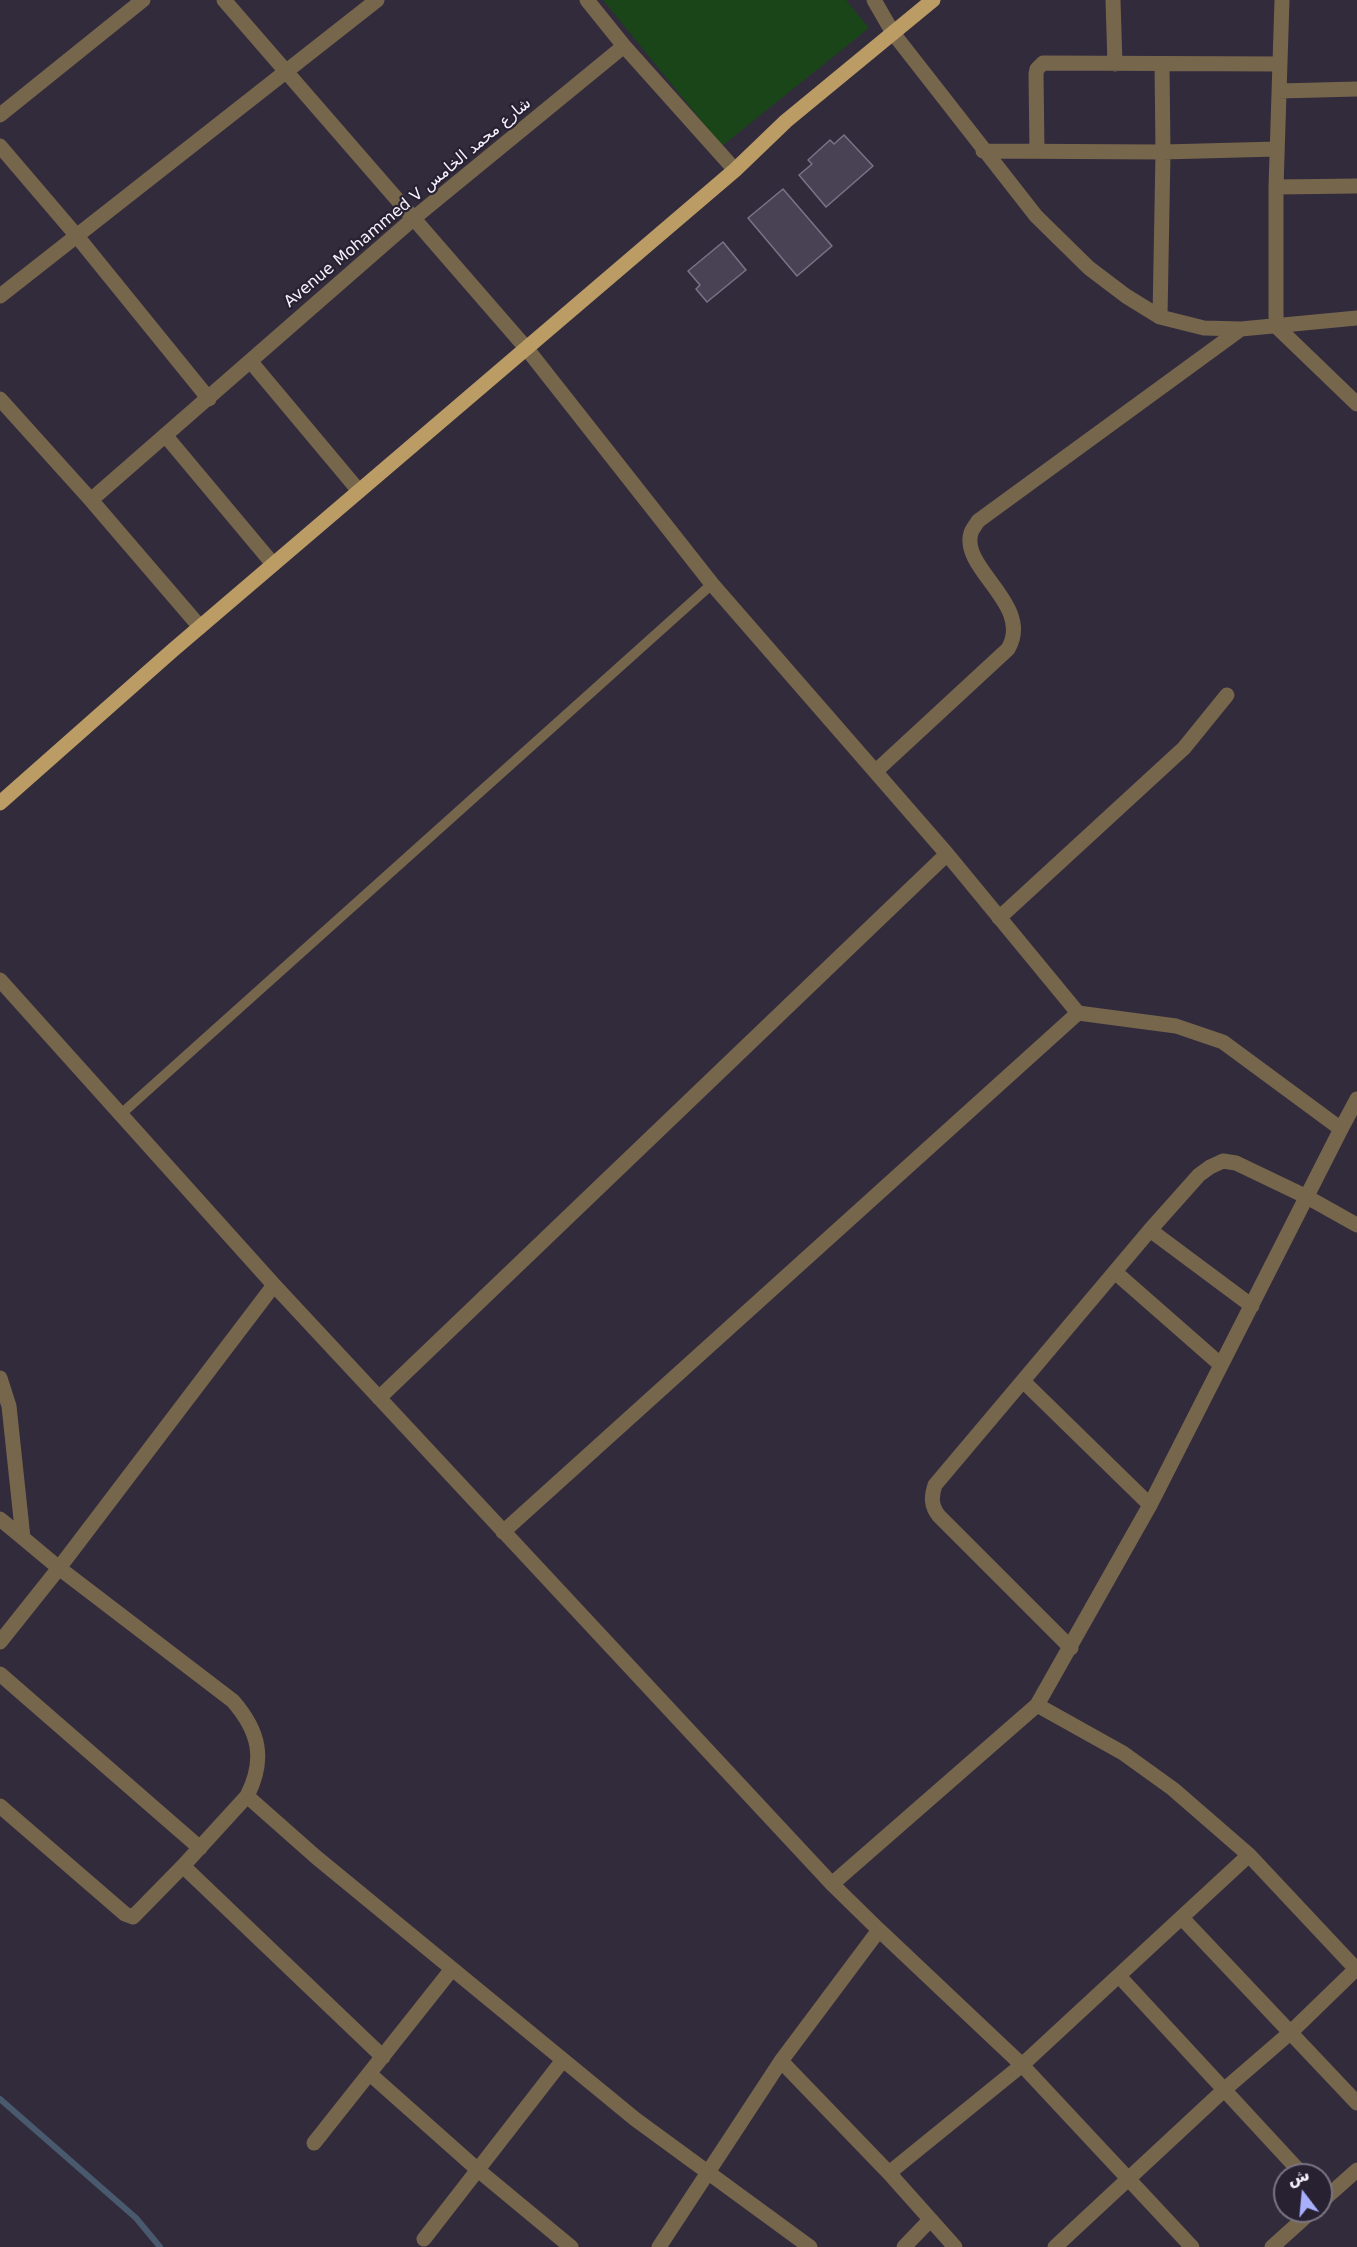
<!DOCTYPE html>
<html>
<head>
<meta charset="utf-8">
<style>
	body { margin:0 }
	#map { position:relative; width:1357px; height:2247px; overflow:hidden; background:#322b3c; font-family:"DejaVu Sans","Noto Sans Arabic",sans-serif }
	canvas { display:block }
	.north { position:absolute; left:1273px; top:2163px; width:60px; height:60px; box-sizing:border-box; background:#282132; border:2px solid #7a7583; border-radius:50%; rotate:344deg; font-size:16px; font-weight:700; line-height:24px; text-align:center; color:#f6f2fd }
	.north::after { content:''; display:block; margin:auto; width:21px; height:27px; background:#a8b0fc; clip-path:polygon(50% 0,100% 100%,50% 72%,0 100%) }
</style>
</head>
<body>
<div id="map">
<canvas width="1357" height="2247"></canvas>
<div class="north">ش</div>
</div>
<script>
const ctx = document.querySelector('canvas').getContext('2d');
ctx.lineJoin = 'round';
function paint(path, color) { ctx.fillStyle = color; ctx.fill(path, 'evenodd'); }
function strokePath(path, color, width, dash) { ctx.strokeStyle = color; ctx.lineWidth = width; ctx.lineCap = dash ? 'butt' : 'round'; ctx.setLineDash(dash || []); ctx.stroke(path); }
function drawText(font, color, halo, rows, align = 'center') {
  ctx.font = font + ' "DejaVu Sans","Noto Sans Arabic",sans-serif'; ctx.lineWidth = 4.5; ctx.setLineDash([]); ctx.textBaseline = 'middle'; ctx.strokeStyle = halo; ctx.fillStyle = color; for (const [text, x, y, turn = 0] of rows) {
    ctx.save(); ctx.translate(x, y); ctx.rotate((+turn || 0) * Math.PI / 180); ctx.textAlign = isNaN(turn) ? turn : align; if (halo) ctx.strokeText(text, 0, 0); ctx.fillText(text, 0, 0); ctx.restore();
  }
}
const green = new Path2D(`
	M603 0H846L869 28 722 146Z`);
const stream = new Path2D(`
	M0 2099 136 2218 160 2247`);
const building = new Path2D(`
	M844 135 873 166 826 207 799 175 812 164 808 160 830 140 834 144Z
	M783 189 832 246 797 276 748 218Z
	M723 242 746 270 707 302 696 289 700 285 688 271Z`);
const service = new Path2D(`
	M120 1115 712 584`);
const minor = new Path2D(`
	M224 0 527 349 712 584 947 854 1078 1013
	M587 0 624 46 735 170
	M874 0 893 33 1036 216 1089 268 1126 296 1160 317 1204 328 1241 329 1357 318
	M1113 0 1115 64
	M1282 0 1276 187V326L1357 404
	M1279 91 1357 89
	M0 115 143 0
	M0 146 76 235 209 399
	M983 151 1163 152 1277 149
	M1037 151 1036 74 1037 69 1043 63 1280 64
	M1276 187 1357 186
	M0 296 377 0
	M1160 317 1163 152 1162 64
	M251 362 359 491
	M0 399 91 500 200 627
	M165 435 273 564
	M91 500 414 218 624 46
	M876 771 1008 649C1034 605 960 569 971 533 972 529 976 525 978 521L1241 329
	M999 918 1184 748 1227 695
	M0 980 274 1285 832 1884 879 1930 781 2061 659 2247
	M1341 1129 1357 1099
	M1150 1230 1252 1306
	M1115 1272 1221 1365
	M0 1378 9 1406 23 1538 59 1568 233 1701C259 1731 266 1759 247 1796L316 1857 635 2119 810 2247
	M1023 1381 1150 1505
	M379 1398 947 854
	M0 1519 23 1538
	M503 1532 1078 1013 1176 1026 1223 1042 1341 1129 1150 1505 1037 1705 832 1884
	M0 1642 59 1568 274 1285
	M1071 1648 939 1516C931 1506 931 1497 935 1485L1150 1230 1199 1175 1210 1167 1223 1161 1236 1163 1307 1197 1357 1225
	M0 1674 200 1848
	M1037 1705 1123 1753 1173 1789 1249 1855 1357 1970
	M0 1806 125 1914 133 1917 183 1866 247 1796
	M183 1866 383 2057
	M1182 1918 1357 2103
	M879 1930 1022 2065 1192 2247
	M1119 1976 1303 2175
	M781 2061 889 2173 955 2247
	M370 2074 478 2170 571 2247
	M314 2143 452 1969
	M889 2173 1022 2065 1249 1855
	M1321 2202 1357 2170
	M424 2239 563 2060
	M904 2247 930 2220
	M1055 2247 1225 2089 1291 2032 1356 1969
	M1272 2247 1312 2211`);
const primary = new Path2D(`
	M0 803 173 650 735 170 786 121 933 0`);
const streetNames = [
	["Avenue Mohammed V شارع محمد الخامس",408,203,-40]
];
paint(green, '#1a4518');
strokePath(stream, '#4a5a6e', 6);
paint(building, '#494254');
strokePath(building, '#7b7387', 1.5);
strokePath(service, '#76664c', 10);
strokePath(minor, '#76664c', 15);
strokePath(primary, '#bc9c65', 15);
drawText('16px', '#f6f2fd', '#282132', streetNames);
</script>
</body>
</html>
